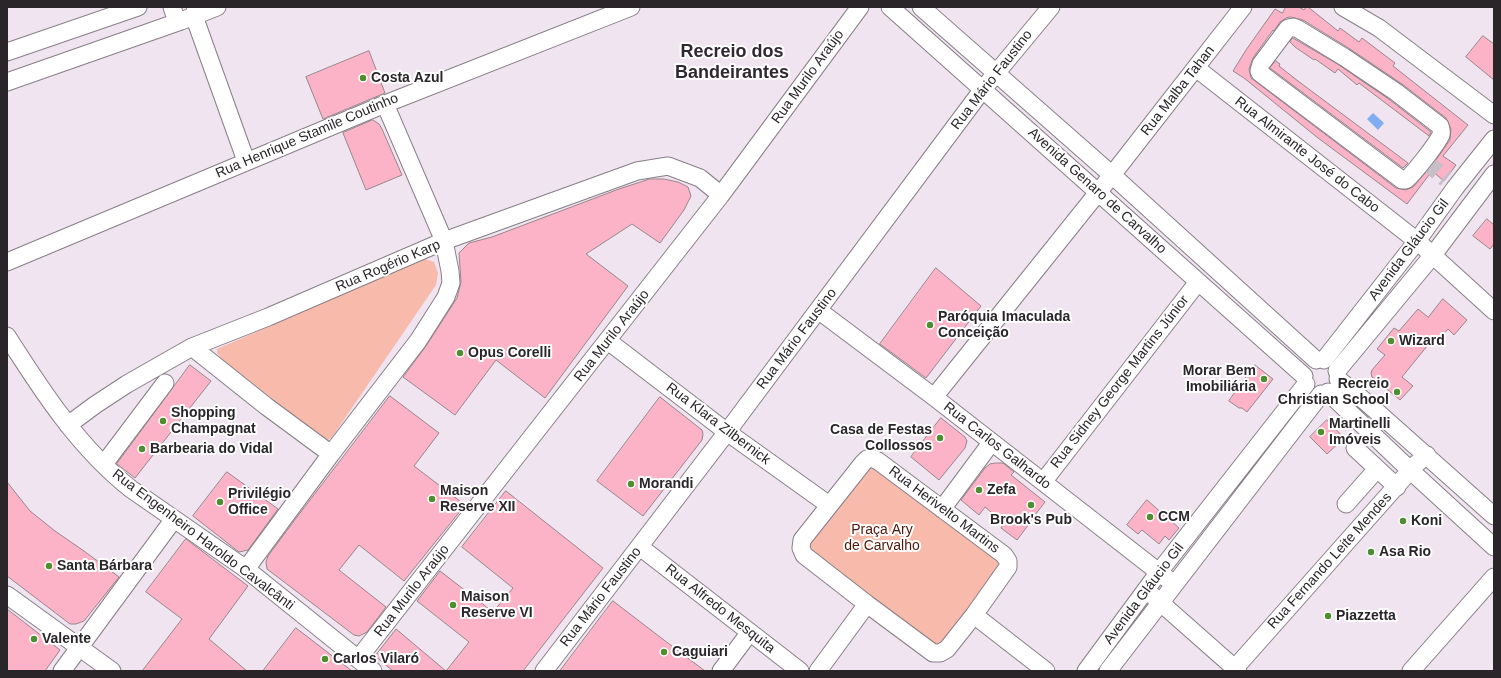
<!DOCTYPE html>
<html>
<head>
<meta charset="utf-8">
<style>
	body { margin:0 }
	#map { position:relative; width:1501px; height:678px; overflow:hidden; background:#efe4ef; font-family:Helvetica,sans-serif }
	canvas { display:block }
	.frame { position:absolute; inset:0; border:8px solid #292529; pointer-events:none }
</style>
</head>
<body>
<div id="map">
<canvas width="1501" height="678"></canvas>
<div class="frame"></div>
</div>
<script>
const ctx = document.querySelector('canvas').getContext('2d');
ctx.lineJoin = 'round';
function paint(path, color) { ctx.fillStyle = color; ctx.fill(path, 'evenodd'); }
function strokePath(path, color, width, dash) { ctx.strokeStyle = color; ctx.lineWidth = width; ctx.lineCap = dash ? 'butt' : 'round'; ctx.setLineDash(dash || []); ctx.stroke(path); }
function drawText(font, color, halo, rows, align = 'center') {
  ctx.font = font + ' Helvetica,sans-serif'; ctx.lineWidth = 4; ctx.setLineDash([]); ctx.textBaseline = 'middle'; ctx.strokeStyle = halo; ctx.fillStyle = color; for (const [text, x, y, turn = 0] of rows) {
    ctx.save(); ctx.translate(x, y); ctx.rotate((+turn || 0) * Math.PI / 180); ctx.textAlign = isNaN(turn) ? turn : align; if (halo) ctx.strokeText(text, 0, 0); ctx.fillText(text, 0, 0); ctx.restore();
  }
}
const green = new Path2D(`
	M425 259 434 262 438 273 436 285 332 437 328 440 321 437 222 359 217 353V349Z
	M872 466 1001 563 945 641 938 644H934L814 555 810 548 811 542 838 503Z`);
const water = new Path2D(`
	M1373 113 1384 123 1378 130 1367 119Z`);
const building = new Path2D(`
	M1286 7H1299L1304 10 1306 7H1308L1338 31 1340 28 1359 42 1362 38 1395 63 1393 66 1468 125 1443 156 1456 165 1444 181 1432 171 1407 204 1318 138 1244 78 1233 71 1246 50 1275 9 1282 13ZM1291 17 1303 20 1350 49 1402 84 1446 118 1451 129 1450 140 1433 164 1413 187 1406 190 1396 188 1251 78 1249 69 1253 58 1273 30 1274 31 1280 22 1286 18Z
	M1483 36 1494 44V80L1466 57Z
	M1293 38 1339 65 1390 100 1431 132 1429 136 1359 83 1357 85 1338 69 1335 73 1315 59 1314 60 1295 47 1290 42Z
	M369 51 385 93 323 119 306 77Z
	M1276 61 1280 64 1279 66 1298 81 1408 163 1403 168 1270 68Z
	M373 120 379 124 382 129 402 175 366 190 343 133Z
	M650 179H664L678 182 688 187 691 196 684 210 660 243 632 224 586 254 628 286 545 398 496 360 455 415 403 377 426 346 457 298 461 282 459 253 469 243 492 237 619 189Z
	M1487 219 1494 225V244L1490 249 1473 236Z
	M936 268 981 306 926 378 880 344Z
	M1443 299 1467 320 1454 335 1448 329 1436 343 1432 340 1402 377 1413 386 1400 400 1372 377 1371 373 1372 370 1385 355 1377 349 1394 328 1399 331 1418 309 1428 317Z
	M190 365 211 381 135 478 117 464Z
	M1255 365 1273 379 1247 412 1242 408H1239L1229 401Z
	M390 396 439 433 414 466 465 505 404 581 359 545 339 570 386 607 367 632 359 636 354 635 267 569 266 562 268 556 294 521Z
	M660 397 702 430 703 434 702 440 643 516 597 481Z
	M941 418 965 437 967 441 965 448 939 480 911 457Z
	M1327 420 1344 438 1327 454 1310 437Z
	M996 463H1003L1014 472 1011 475 1045 502 1028 524H1029L1017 540 1001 528 1004 523 985 507 979 515 961 500 985 468 990 464Z
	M227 472 278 509 248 550 239 552 193 516Z
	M7 482 30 511 55 531 84 551 119 577 84 621 76 624H70L7 576Z
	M506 491 603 568 523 671H393L375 656 396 629 446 671 469 642 417 601 440 571 493 612 513 588 462 547Z
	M1147 500 1179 528 1169 540 1165 536 1159 544 1142 530 1138 534 1127 525Z
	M186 539 248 586 209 639 247 671H142L182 619 146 592Z
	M613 601 660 637 705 671H560Z
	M7 609 60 650 45 671H7Z
	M296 628 322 648 352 671H263Z`);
const minorTunnel = new Path2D(`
	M1425 161 1446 179`);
const minor = new Path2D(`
	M172 7 175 16 181 21
	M196 7 194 16 246 161
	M890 7 1304 376
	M921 7 1112 175 1316 360
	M1343 7 1379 28 1494 115
	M1293 27 1298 29 1344 57 1396 92 1440 126C1441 129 1442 131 1441 135 1436 145 1415 172 1406 180H1402L1260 73 1259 71 1261 64 1288 28Z
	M7 52 138 7
	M1196 68 1417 241 1494 311
	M7 82 181 21 217 7
	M7 262 385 104 631 7
	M818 310 934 397 1174 584
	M7 336C42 391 79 448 131 489L246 569 373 671
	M608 341 727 432 829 505
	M192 347 266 406 331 454 418 341 446 297 451 283 450 271 444 241 385 104
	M1324 360 1417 241 1455 188 1494 139
	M1337 371 1433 255 1494 174
	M1338 379 1366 402 1494 516
	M1328 392 1411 471 1494 547
	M934 397 1112 175 1243 7
	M68 425 95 405 127 384 192 347 268 317 444 241 637 171 668 166 700 178 721 195
	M1355 448 1397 487
	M871 458 878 461 1004 555 1008 561V567L974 615 947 649 940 653H933L867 604 804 555 801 548 802 540 863 463 867 459Z
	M104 464 165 383
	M1043 482 1198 282
	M1346 504 1377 469
	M942 509 991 443
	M640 547 800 671
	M246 569 331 454
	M7 595 112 671
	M1153 596 1238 671
	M974 615 1046 671
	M358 659 721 195 860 7
	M1235 668 1415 465 1427 455
	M62 671 174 519
	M544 671 727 432 983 89 1051 7
	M721 671 750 632
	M818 671 867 604
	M1086 671 1159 572 1306 384
	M1108 671 1321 394
	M1411 671 1494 577`);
const markers = [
	[363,78,4,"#4e8e30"],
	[930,325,4,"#4e8e30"],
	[1391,341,4,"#4e8e30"],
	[460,353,4,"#4e8e30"],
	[1264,379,4,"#4e8e30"],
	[1397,392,4,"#4e8e30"],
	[163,421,4,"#4e8e30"],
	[1321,432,4,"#4e8e30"],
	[940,438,4,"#4e8e30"],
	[142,449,4,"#4e8e30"],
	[631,484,4,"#4e8e30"],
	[979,490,4,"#4e8e30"],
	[432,499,4,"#4e8e30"],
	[220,502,4,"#4e8e30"],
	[1031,505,4,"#4e8e30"],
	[1150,517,4,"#4e8e30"],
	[1403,521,4,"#4e8e30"],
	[1371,552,4,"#4e8e30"],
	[49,566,4,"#4e8e30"],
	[453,605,4,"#4e8e30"],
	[1328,616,4,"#4e8e30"],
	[34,639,4,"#4e8e30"],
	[664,652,4,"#4e8e30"],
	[325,659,4,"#4e8e30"]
];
const streetNames = [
	["Rua Murilo Araújo",808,77,-54],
	["Rua Mário Faustino",992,80,-52],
	["Rua Malba Tahan",1178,91,-52],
	["Rua Henrique Stamile Coutinho",307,136,-23],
	["Rua Almirante José do Cabo",1307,155,38],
	["Avenida Genaro de Carvalho",1097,191,42],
	["Avenida Gláucio Gil",1409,250,-53],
	["Rua Rogério Karp",388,266,-23],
	["Rua Murilo Araújo",612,336,-52],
	["Rua Mário Faustino",797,339,-53],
	["Rua Sidney George Martins Júnior",1120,382,-52],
	["Rua Klara Zilbernick",718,424,37],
	["Rua Carlos Galhardo",997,446,38],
	["Rua Herivelto Martins",944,510,37],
	["Rua Engenheiro Haroldo Cavalcânti",203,540,37],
	["Rua Fernando Leite Mendes",1330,561,-48],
	["Rua Murilo Araújo",412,591,-52],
	["Avenida Gláucio Gil",1144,594,-53],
	["Rua Mário Faustino",601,597,-52],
	["Rua Alfredo Mesquita",720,609,38]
];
const poiNames = [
	["Costa Azul",371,78],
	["Paróquia Imaculada",938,317],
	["Conceição",938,333],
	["Wizard",1399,341],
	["Opus Corelli",468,353],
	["Morar Bem",1256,371,"right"],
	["Imobiliária",1256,387,"right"],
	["Recreio",1389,384,"right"],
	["Christian School",1389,400,"right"],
	["Shopping",171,413],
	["Champagnat",171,429],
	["Martinelli",1329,424],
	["Imóveis",1329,440],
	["Casa de Festas",932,430,"right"],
	["Collossos",932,446,"right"],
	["Barbearia do Vidal",150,449],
	["Morandi",639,484],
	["Zefa",987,490],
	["Maison",440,491],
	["Reserve XII",440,507],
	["Privilégio",228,494],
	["Office",228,510],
	["CCM",1158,517],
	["Brook's Pub",1031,520,"center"],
	["Koni",1411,521],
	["Asa Rio",1379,552],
	["Santa Bárbara",57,566],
	["Maison",461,597],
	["Reserve VI",461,613],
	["Piazzetta",1336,616],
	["Valente",42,639],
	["Caguiari",672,652],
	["Carlos Vilaró",333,659]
];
const parkNames = [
	["Praça Ary",882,530],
	["de Carvalho",882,546]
];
const districtNames = [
	["Recreio dos",732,52],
	["Bandeirantes",732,73]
];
paint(green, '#f8baaa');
paint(water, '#80adf1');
paint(building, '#fcb3c7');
strokePath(building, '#95868a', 1);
strokePath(minorTunnel, '#c7bec7', 17, [17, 8]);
strokePath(minor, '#887e88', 19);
strokePath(minor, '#fff', 17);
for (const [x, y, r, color] of markers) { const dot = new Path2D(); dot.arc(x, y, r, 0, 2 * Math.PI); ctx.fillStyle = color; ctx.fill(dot); strokePath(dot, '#fff', 1.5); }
drawText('14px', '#292529', '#fff', streetNames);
drawText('bold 14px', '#292529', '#fff', poiNames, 'left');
drawText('14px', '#4d1709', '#fff', parkNames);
drawText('bold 18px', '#302830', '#fff', districtNames);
</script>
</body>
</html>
